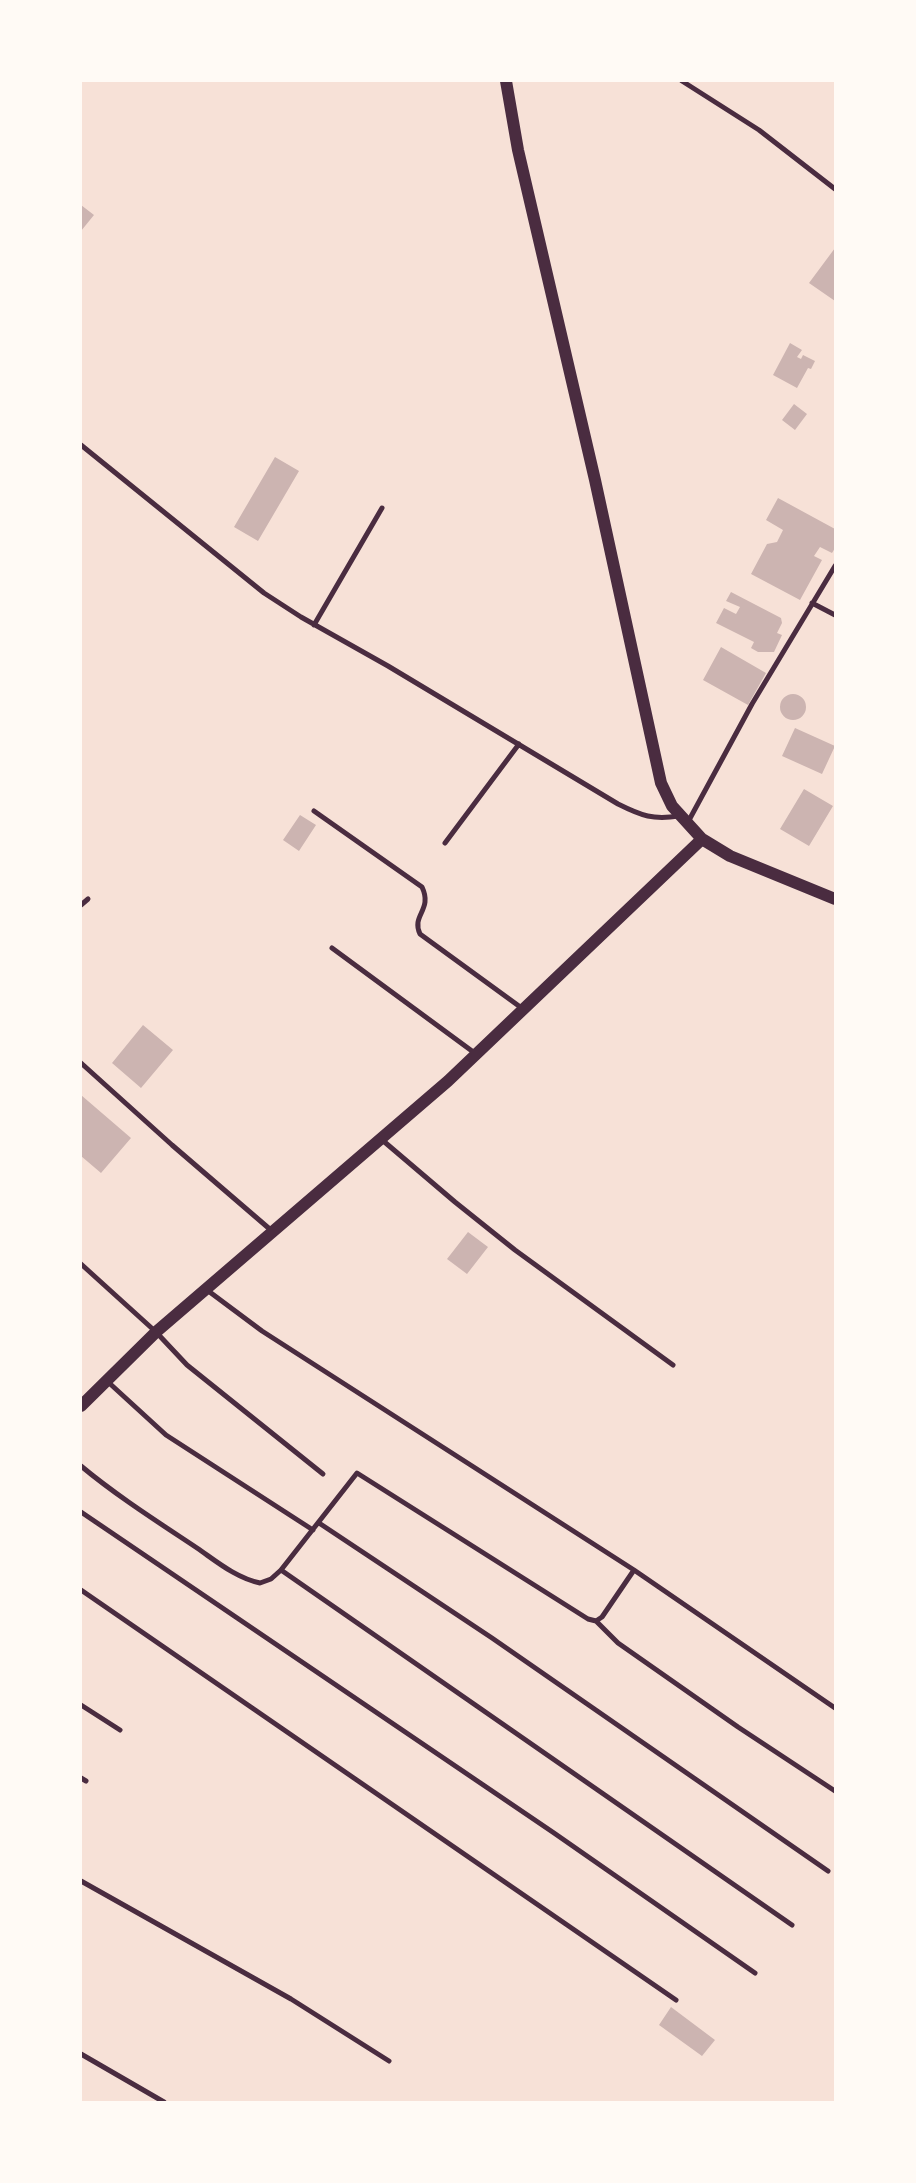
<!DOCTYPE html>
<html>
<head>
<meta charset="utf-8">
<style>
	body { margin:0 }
	#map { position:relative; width:916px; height:2183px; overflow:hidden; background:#f7e1d7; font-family:Jost,sans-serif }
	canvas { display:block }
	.frame { position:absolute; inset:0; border:82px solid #fffaf5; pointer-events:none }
</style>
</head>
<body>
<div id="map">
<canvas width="916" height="2183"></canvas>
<div class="frame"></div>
</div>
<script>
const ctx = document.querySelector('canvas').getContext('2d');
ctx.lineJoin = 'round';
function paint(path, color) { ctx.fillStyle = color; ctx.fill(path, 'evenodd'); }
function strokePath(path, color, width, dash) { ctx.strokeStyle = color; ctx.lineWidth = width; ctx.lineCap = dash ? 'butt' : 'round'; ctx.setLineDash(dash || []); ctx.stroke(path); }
const building = new Path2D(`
	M81 205 94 215 81 231Z
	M835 248V301L809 283Z
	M790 343 802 350 797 357 801 359 803 355 815 361 811 369 808 368 797 388 773 375Z
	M794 404 807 414 795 430 782 420Z
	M275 457 299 471 258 541 234 527Z
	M778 498 835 529V548L832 553 820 547 814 556 822 560 800 600 751 574 767 544 777 542 783 530 766 520Z
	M731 592 781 618 782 623 777 633 782 635 774 652H758L751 648 754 642 716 623 724 608 736 614 740 607 726 601Z
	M721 647 766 673 748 705 703 680Z
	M780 707a13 13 0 1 1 26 0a13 13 0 1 1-26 0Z
	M795 728 835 746 822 774 782 756Z
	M804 789 833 806 809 846 780 829Z
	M300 815 316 825 299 851 283 840Z
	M143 1025 173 1050 141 1088 112 1063Z
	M81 1095 131 1138 101 1173 81 1156Z
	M468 1232 488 1247 467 1274 447 1259Z
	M671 2007 715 2040 702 2056 659 2025Z`);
const minor = new Path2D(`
	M682 81 759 130 835 189
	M81 445 264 593 301 617 388 666 618 804C642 816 653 820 679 816
	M812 603 835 615
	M314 625 382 508
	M314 811 422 887C433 910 411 915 420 934L523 1009
	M688 822 752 704 835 566
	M445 843 519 744
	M81 905 88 899
	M332 948 476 1054
	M81 1063 172 1145 272 1231
	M381 1139 455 1202 515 1250 673 1365
	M81 1264 156 1332 187 1365 323 1474
	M207 1290 262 1331 634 1570 835 1708
	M107 1381 166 1435 313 1530
	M81 1466C117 1496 158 1522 197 1548 216 1561 236 1578 260 1583L271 1579 281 1570 357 1473 588 1619 596 1621 602 1617 634 1570
	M81 1512 554 1833 755 1973
	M319 1523 492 1638 828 1871
	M281 1570 792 1925
	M81 1590 676 2000
	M596 1621 618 1643 738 1727 835 1791
	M81 1705 120 1730
	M81 1778 86 1781
	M81 1881 291 1999 389 2061
	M81 2054 164 2102`);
const primary = new Path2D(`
	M506 81 518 150 595 480 661 783 672 806 702 839 730 856 835 899
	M81 1406 156 1332 448 1081 702 839`);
paint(building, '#ccb4b1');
strokePath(minor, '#4a2c40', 5);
strokePath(primary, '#4a2c40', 12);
</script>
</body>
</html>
